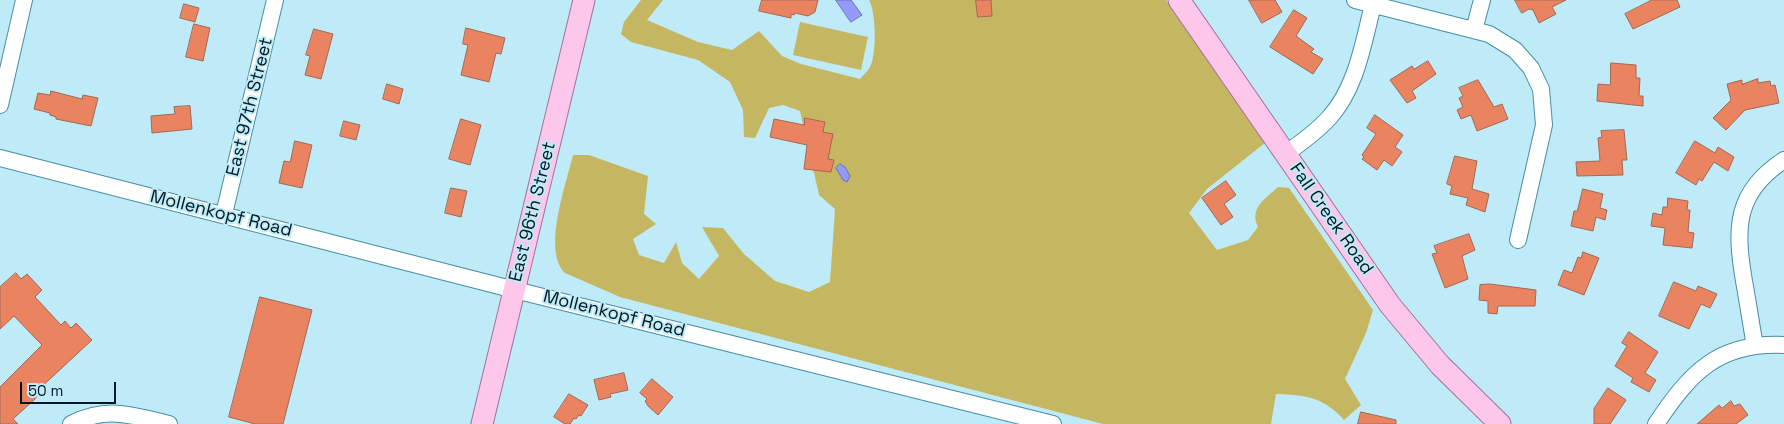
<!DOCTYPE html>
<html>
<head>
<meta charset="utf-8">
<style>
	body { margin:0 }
	#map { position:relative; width:1784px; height:424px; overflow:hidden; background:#bfeaf8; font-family:"Space Grotesk",sans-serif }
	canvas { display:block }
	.scale { position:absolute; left:20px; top:382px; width:96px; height:22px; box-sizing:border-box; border:2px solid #001821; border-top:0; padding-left:6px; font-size:15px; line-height:18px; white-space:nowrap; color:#001821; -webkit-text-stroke:4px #bfeaf8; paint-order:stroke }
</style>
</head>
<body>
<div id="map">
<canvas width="1784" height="424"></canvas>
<div class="scale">50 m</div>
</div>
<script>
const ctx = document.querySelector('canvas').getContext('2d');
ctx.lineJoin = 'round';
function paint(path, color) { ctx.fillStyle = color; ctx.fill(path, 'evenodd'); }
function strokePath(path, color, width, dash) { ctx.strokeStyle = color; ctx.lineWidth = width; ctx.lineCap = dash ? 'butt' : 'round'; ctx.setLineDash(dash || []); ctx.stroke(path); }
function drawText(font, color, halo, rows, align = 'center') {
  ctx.font = font + ' "Space Grotesk",sans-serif'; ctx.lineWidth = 4; ctx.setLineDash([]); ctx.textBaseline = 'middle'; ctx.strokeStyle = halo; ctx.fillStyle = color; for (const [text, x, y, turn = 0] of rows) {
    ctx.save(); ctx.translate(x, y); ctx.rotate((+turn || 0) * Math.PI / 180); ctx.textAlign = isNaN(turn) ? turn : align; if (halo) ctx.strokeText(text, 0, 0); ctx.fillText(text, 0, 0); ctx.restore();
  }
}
const green = new Path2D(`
	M641 0H663L647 20 698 42 732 50 759 31 782 56 801 64 860 79C863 75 868 71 870 67 877 54 876 12 869 0H1166L1266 142 1207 189 1189 213 1217 250 1248 240 1258 227C1249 208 1265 199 1278 187L1289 188 1373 310 1366 333 1345 379 1361 405 1344 420C1324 397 1305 395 1276 394L1271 424H1103L620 297 565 273C542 250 566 185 573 155H589L648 176 644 214 656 224 633 239 639 255 664 263 676 242 682 263 699 279 719 256 702 227 723 228 744 254 775 281 809 292 830 282 835 209 819 195 800 111 783 105 769 108 755 138 744 137 743 110 730 82 698 60 631 42 621 34 624 22Z
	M800 22 868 37 861 70 793 55Z`);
const water = new Path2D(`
	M836 0H851L862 15 851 22Z
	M840 164 845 167 850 176 847 182 843 180 836 168Z`);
const building = new Path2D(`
	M762 0H818L815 12 808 16 795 13 794 15 791 14V18L759 11Z
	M976 0H991L992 16 978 17Z
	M1249 0H1275L1282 12 1262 23Z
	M1515 0H1566L1552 7 1556 14 1539 23 1533 10 1529 9 1522 13Z
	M1652 0H1677L1680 7 1633 29 1625 14Z
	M184 4 199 8 195 22 180 18Z
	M1294 10 1307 18 1296 36 1314 49 1311 52 1323 59 1313 74 1270 47Z
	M194 24 210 28 203 61 186 57Z
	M466 28 505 38 501 54 496 53 489 82 461 75 468 45 463 44Z
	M314 29 333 34 321 79 305 75 310 56 306 55Z
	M1428 61 1436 74 1412 91 1416 98 1407 103 1390 80 1412 66 1414 69Z
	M1611 63 1636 65V78H1640L1639 96H1643V106L1597 101 1598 84 1610 85Z
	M1758 79V83L1770 81 1771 86 1775 85 1779 103 1745 110 1726 130 1713 118 1731 100 1727 84 1742 80V84Z
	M1478 80 1494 107 1502 104 1508 119 1477 131 1471 115 1461 119 1457 110 1463 107 1459 98 1463 96 1459 88Z
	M387 84 403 89 399 104 383 99Z
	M51 91 82 99 83 95 98 98 91 126 56 119V117L50 115V113L34 109 38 93 50 95Z
	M190 106 192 129 152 133 151 116 175 114 174 107Z
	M1375 115 1403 135 1395 147 1402 152 1392 166 1384 160 1377 170 1362 159 1364 157 1362 155 1376 134 1367 128Z
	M805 118 825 122 823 132 833 134 828 159 834 160 831 172 804 169 807 145 770 137 774 119 804 125Z
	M461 119 481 125 470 165 449 159Z
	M344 121 360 125 356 140 340 136Z
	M1624 130 1627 160H1622L1623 175 1577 176 1576 162 1600 161 1598 138 1602 137 1601 131Z
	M295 141 312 145 302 188 279 183 284 161 290 162Z
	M1695 141 1715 153 1718 147 1734 157 1728 171 1714 162 1702 181 1699 179 1696 185 1676 173Z
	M1455 156 1477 161 1472 189 1489 194 1485 212 1466 205 1468 198 1450 194 1452 186 1447 184Z
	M1226 181 1236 195 1224 204 1233 217 1221 225 1202 198Z
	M451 188 467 191 461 217 445 213Z
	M1583 189 1603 194 1600 208 1607 210 1605 220 1596 217 1593 231 1571 226 1574 211H1577Z
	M1668 198 1688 201 1687 210H1690L1688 232 1694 233 1692 248 1663 245 1665 228 1651 226 1653 213 1662 215 1663 207H1667Z
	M1469 234 1475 250 1462 256 1468 279 1445 288 1432 254 1437 253 1434 246Z
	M1583 252 1599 258 1584 295 1558 285 1564 270 1572 273 1578 257 1581 258Z
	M16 273 21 279 27 274 42 290 35 297 61 325 65 321 71 328 76 323 92 340 37 391 39 393 35 399 13 419 18 424H0V387L42 345 14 316 0 329V287Z
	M1674 282 1696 291 1698 286 1717 294 1710 308 1701 304 1689 329 1659 316Z
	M1490 284 1536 290 1535 306H1498L1497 314 1488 313V301L1479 300 1480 285Z
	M260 297 312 310 283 424H255L229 417Z
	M1629 332 1658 352 1645 373 1656 380 1649 392 1631 382 1633 378 1615 366 1627 346 1622 343Z
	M624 373 628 390 610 394 611 397 599 400 594 380Z
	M652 379 673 397 658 415 648 406 645 401 647 399 640 393Z
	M1608 388 1626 400 1610 424H1594V409Z
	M569 394 588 405 581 416 579 415 576 419 574 418 570 424H565L554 417Z
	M1731 401 1734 406 1740 404 1748 415 1736 424H1697L1719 405 1722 408Z
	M1361 412 1396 420V424H1358Z`);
const minor = new Path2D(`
	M1355 0 1489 34 1515 50 1531 68 1541 89 1544 125 1518 240
	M1474 30 1482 0
	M0 105 24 0
	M1285 154C1301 143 1316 132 1329 118 1357 87 1363 43 1373 5
	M0 158 515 290 1053 424
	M224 214 275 0
	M1755 346C1751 324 1748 303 1744 281 1735 228 1735 192 1784 160
	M71 424C106 406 133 415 169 424
	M1656 424C1690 373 1718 342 1784 345`);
const major = new Path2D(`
	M1179 0 1390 305 1440 365 1500 424
	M482 424 584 0`);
const streetNames = [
	["East 97th Street",250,107,-76],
	["East 96th Street",533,212,-76],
	["Mollenkopf Road",221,214,14],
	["Fall Creek Road",1331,219,55],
	["Mollenkopf Road",614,314,14]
];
paint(green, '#c5b762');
paint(water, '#959af8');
strokePath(water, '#6873b8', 1);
paint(building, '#ea8460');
strokePath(building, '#a26854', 1);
strokePath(minor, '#448fa5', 18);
strokePath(major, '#a2719b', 23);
strokePath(minor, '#fff', 16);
strokePath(major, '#fcc7ea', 21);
drawText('18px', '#001821', '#bfeaf8', streetNames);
</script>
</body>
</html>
